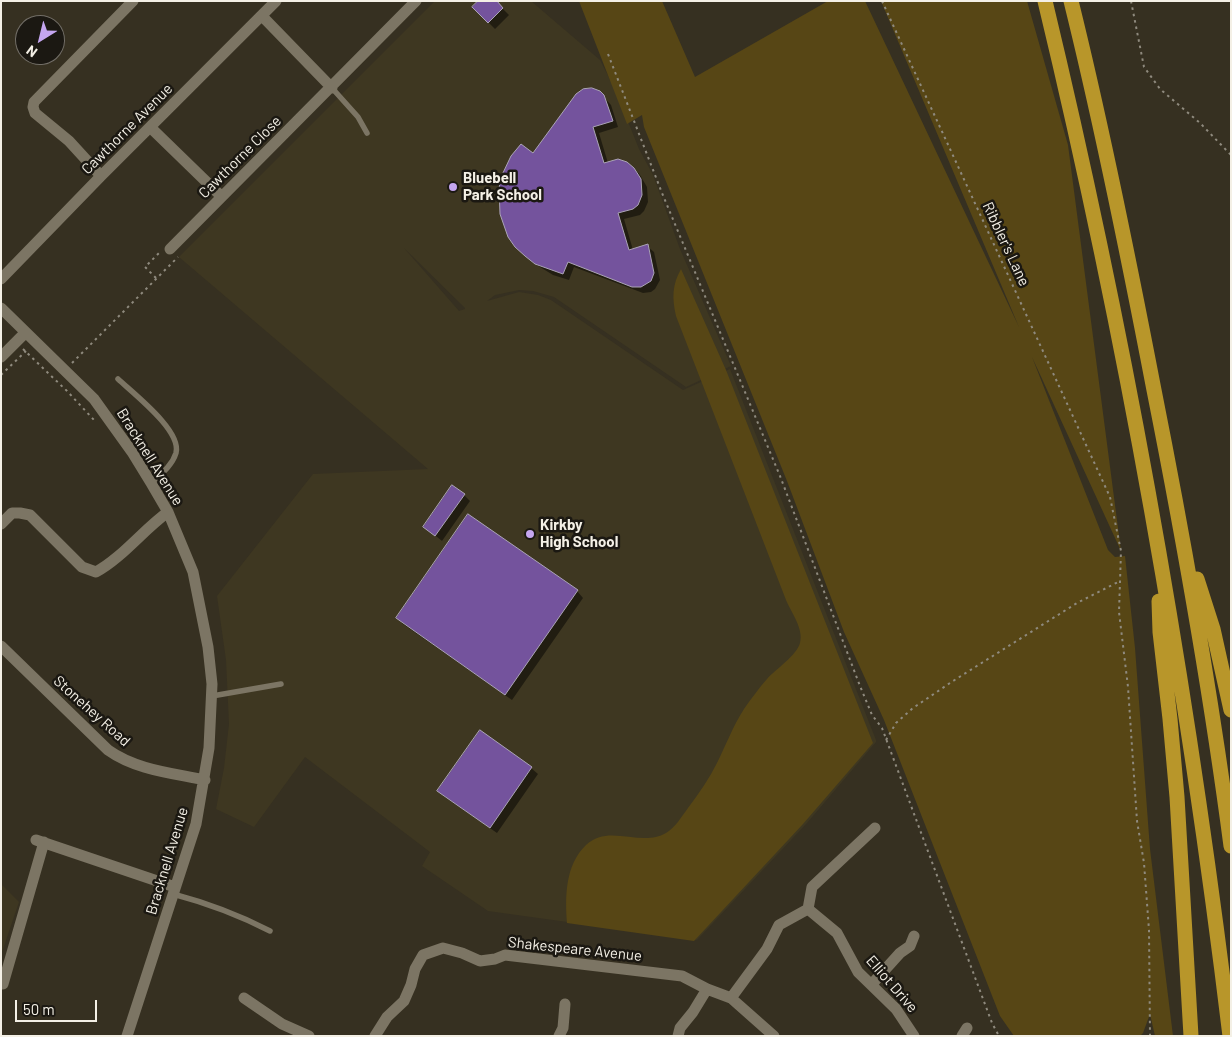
<!DOCTYPE html>
<html>
<head>
<meta charset="utf-8">
<style>
	body { margin:0 }
	#map { position:relative; width:1232px; height:1037px; overflow:hidden; background:#363021; font-family:Barlow,sans-serif }
	canvas { display:block }
	.frame { position:absolute; inset:0; border:2px solid #f4f0e6; pointer-events:none }
	.north { position:absolute; left:15px; top:15px; width:50px; height:50px; box-sizing:border-box; background:#1b1812; border:1px solid #726e67; border-radius:50%; rotate:216deg; font-size:14px; font-weight:700; line-height:20px; text-align:center; color:#f4f0e6 }
	.north::after { content:''; display:block; margin:auto; width:18px; height:22px; background:#c5a6f0; clip-path:polygon(50% 0,100% 100%,50% 72%,0 100%) }
	.scale { position:absolute; left:15px; top:1000px; width:82px; height:22px; box-sizing:border-box; border:2px solid #f4f0e6; border-top:0; padding-left:6px; font-size:15px; line-height:18px; white-space:nowrap; color:#f4f0e6; -webkit-text-stroke:4px #1b1812; paint-order:stroke }
</style>
</head>
<body>
<div id="map">
<canvas width="1232" height="1037"></canvas>
<div class="frame"></div>
<div class="north">N</div>
<div class="scale">50 m</div>
</div>
<script>
const ctx = document.querySelector('canvas').getContext('2d');
ctx.lineJoin = 'round';
function paint(path, color) { ctx.fillStyle = color; ctx.fill(path, 'evenodd'); }
function strokePath(path, color, width, dash) { ctx.strokeStyle = color; ctx.lineWidth = width; ctx.lineCap = dash ? 'butt' : 'round'; ctx.setLineDash(dash || []); ctx.stroke(path); }
function drawText(font, color, halo, rows, align = 'center') {
  ctx.font = font + ' Barlow,sans-serif'; ctx.lineWidth = 5; ctx.setLineDash([]); ctx.textBaseline = 'middle'; ctx.strokeStyle = halo; ctx.fillStyle = color; for (const [text, x, y, turn = 0] of rows) {
    ctx.save(); ctx.translate(x, y); ctx.rotate((+turn || 0) * Math.PI / 180); ctx.textAlign = isNaN(turn) ? turn : align; if (halo) ctx.strokeText(text, 0, 0); ctx.fillText(text, 0, 0); ctx.restore();
  }
}
const built = new Path2D(`
	M435 1H531L600 60 615 89 639 149 653 175 680 249 731 366 686 387 554 297 533 291 519 290 495 295 487 301 519 292 538 295 551 300 683 390 730 369 876 740V742L807 823 697 940 488 911 422 866 430 852 305 757 254 827 216 809 224 768 229 724 226 660 217 596 313 474 428 469 179 257ZM404 248 465 308V309L459 311Z
	M1 884 19 902 1 955Z`);
const green = new Path2D(`
	M579 1H662L695 77 828 1H865L1019 327 881 1H1027L1068 145 1121 551 1032 357 1108 550 1115 557 1125 556 1135 648 1150 849 1173 1036H1155L1150 1014 1143 1033 1140 1036H1014L1000 1016 884 720 844 632 787 481 644 127 642 115 627 124Z
	M681 269 726 370 873 743 803 824 694 941 567 923C565 897 565 865 586 845 609 823 641 848 666 833 675 828 682 816 688 808 699 793 709 779 717 763 726 745 733 726 744 709 751 699 759 688 767 679 776 669 797 655 800 643 804 629 791 612 786 600L676 316C672 298 672 285 681 269Z`);
const shadow = new Path2D(`
	M495 1 509 15 495 29 473 7Z
	M601 94 611 105 618 127 599 133 608 163 634 168 640 175 647 187 648 202 644 211 640 215 624 219 633 250 647 246 654 252 660 280 655 289 651 292 643 293 574 267 569 280 553 275 532 262 526 256 504 225 500 202V189L533 155Z
	M464 495 470 501 442 541 425 527Z
	M468 515 577 591 583 598 512 700 403 624 397 618Z
	M480 732 531 768 538 774 497 833 445 797 439 791Z`);
const building = new Path2D(`
	M478 1H497L503 8 488 23 472 7Z
	M592 88 600 91 604 95 613 121 593 127 604 163 618 159 627 162 634 168 641 179 642 195 638 205 633 209 618 213 629 250 648 244 654 273 651 281 641 287H632L568 262 563 274 535 264 525 256 515 247 508 237 500 214 499 188 502 175 511 156 521 144 533 153 576 94 583 89Z
	M452 485 465 494 435 536 423 527Z
	M468 514 578 590 505 695 396 618Z
	M480 730 532 767 490 828 437 791Z`);
const path = new Path2D(`
	M882 1 1110 497 1121 551 1119 612 1128 687 1137 821 1144 863 1149 930 1150 1036
	M1131 1 1144 67 1160 89 1200 123 1231 155
	M608 54 662 193 780 476 860 686 872 715 882 728 992 1023 999 1036
	M156 278 145 267 160 252
	M23 349 67 391 94 420
	M72 363 178 257
	M1 375 26 351
	M886 740 896 723 913 708 953 681 1077 603 1120 581`);
const lane = new Path2D(`
	M332 88 358 117 367 133
	M118 379C134 394 182 431 176 453 172 466 161 474 151 483
	M212 696 281 684
	M173 894C207 903 239 915 270 931`);
const street = new Path2D(`
	M262 16 332 88
	M150 127 221 196
	M101 176 69 141 35 113 33 107 34 102 133 1
	M170 249 416 1
	M1 279 101 176 276 1
	M1 308 94 399 132 452 151 483 168 512 193 572 208 647 212 684 209 748 196 824 127 1036
	M1 357 25 333
	M1 524 12 513H20L30 515 82 567 96 572C123 557 143 530 168 512
	M1 646 108 750C136 770 172 773 205 780
	M36 840 175 887
	M808 909 812 887 875 828
	M3 984 44 842
	M872 984 900 953 910 946 914 936
	M244 998 282 1024 309 1036
	M731 998 767 949 779 925 808 909 837 933 858 972 896 1009 914 1036
	M375 1036 387 1017 404 1001 411 985 415 969 423 955 443 948 462 953 480 961 495 959 505 955 682 976 707 989 731 998 774 1036
	M559 1036 563 1028 565 1004
	M678 1036 680 1028 693 1012 707 989
	M962 1036 967 1028`);
const highway = new Path2D(`
	M1045 1C1127 342 1188 688 1230 1036
	M1071 1C1103 130 1129 260 1154 390 1184 541 1211 693 1231 846
	M1197 579 1213 629 1231 710
	M1159 601 1160 632 1170 719 1177 797 1191 1036`);
const markers = [
	[453,187,5,"#c5a6f0"],
	[530,534,5,"#c5a6f0"]
];
const streetNames = [
	["Cawthorne Avenue",127,129,-45],
	["Cawthorne Close",240,157,-45],
	["Ribbler's Lane",1006,244,65],
	["Bracknell Avenue",150,457,58],
	["Stonehey Road",92,711,42],
	["Bracknell Avenue",167,861,-73],
	["Shakespeare Avenue",575,949,6],
	["Elliot Drive",892,984,49]
];
const poiNames = [
	["Bluebell",463,178],
	["Park School",463,195],
	["Kirkby",540,525],
	["High School",540,542]
];
paint(built, '#3e3721');
paint(green, '#574615');
paint(shadow, '#0007');
paint(building, '#74539d');
strokePath(building, '#aba4b6', 1);
strokePath(path, '#8f8a7e', 2, [2.5, 4]);
strokePath(lane, '#7c7564', 5.5);
strokePath(street, '#7c7564', 11);
strokePath(highway, '#b8962a', 15);
for (const [x, y, r, color] of markers) { const dot = new Path2D(); dot.arc(x, y, r, 0, 2 * Math.PI); ctx.fillStyle = color; ctx.fill(dot); strokePath(dot, '#1b1812', 2); }
drawText('15px', '#f4f0e6', '#1b1812', streetNames);
drawText('bold 15px', '#f4f0e6', '#1b1812', poiNames, 'left');
</script>
</body>
</html>
